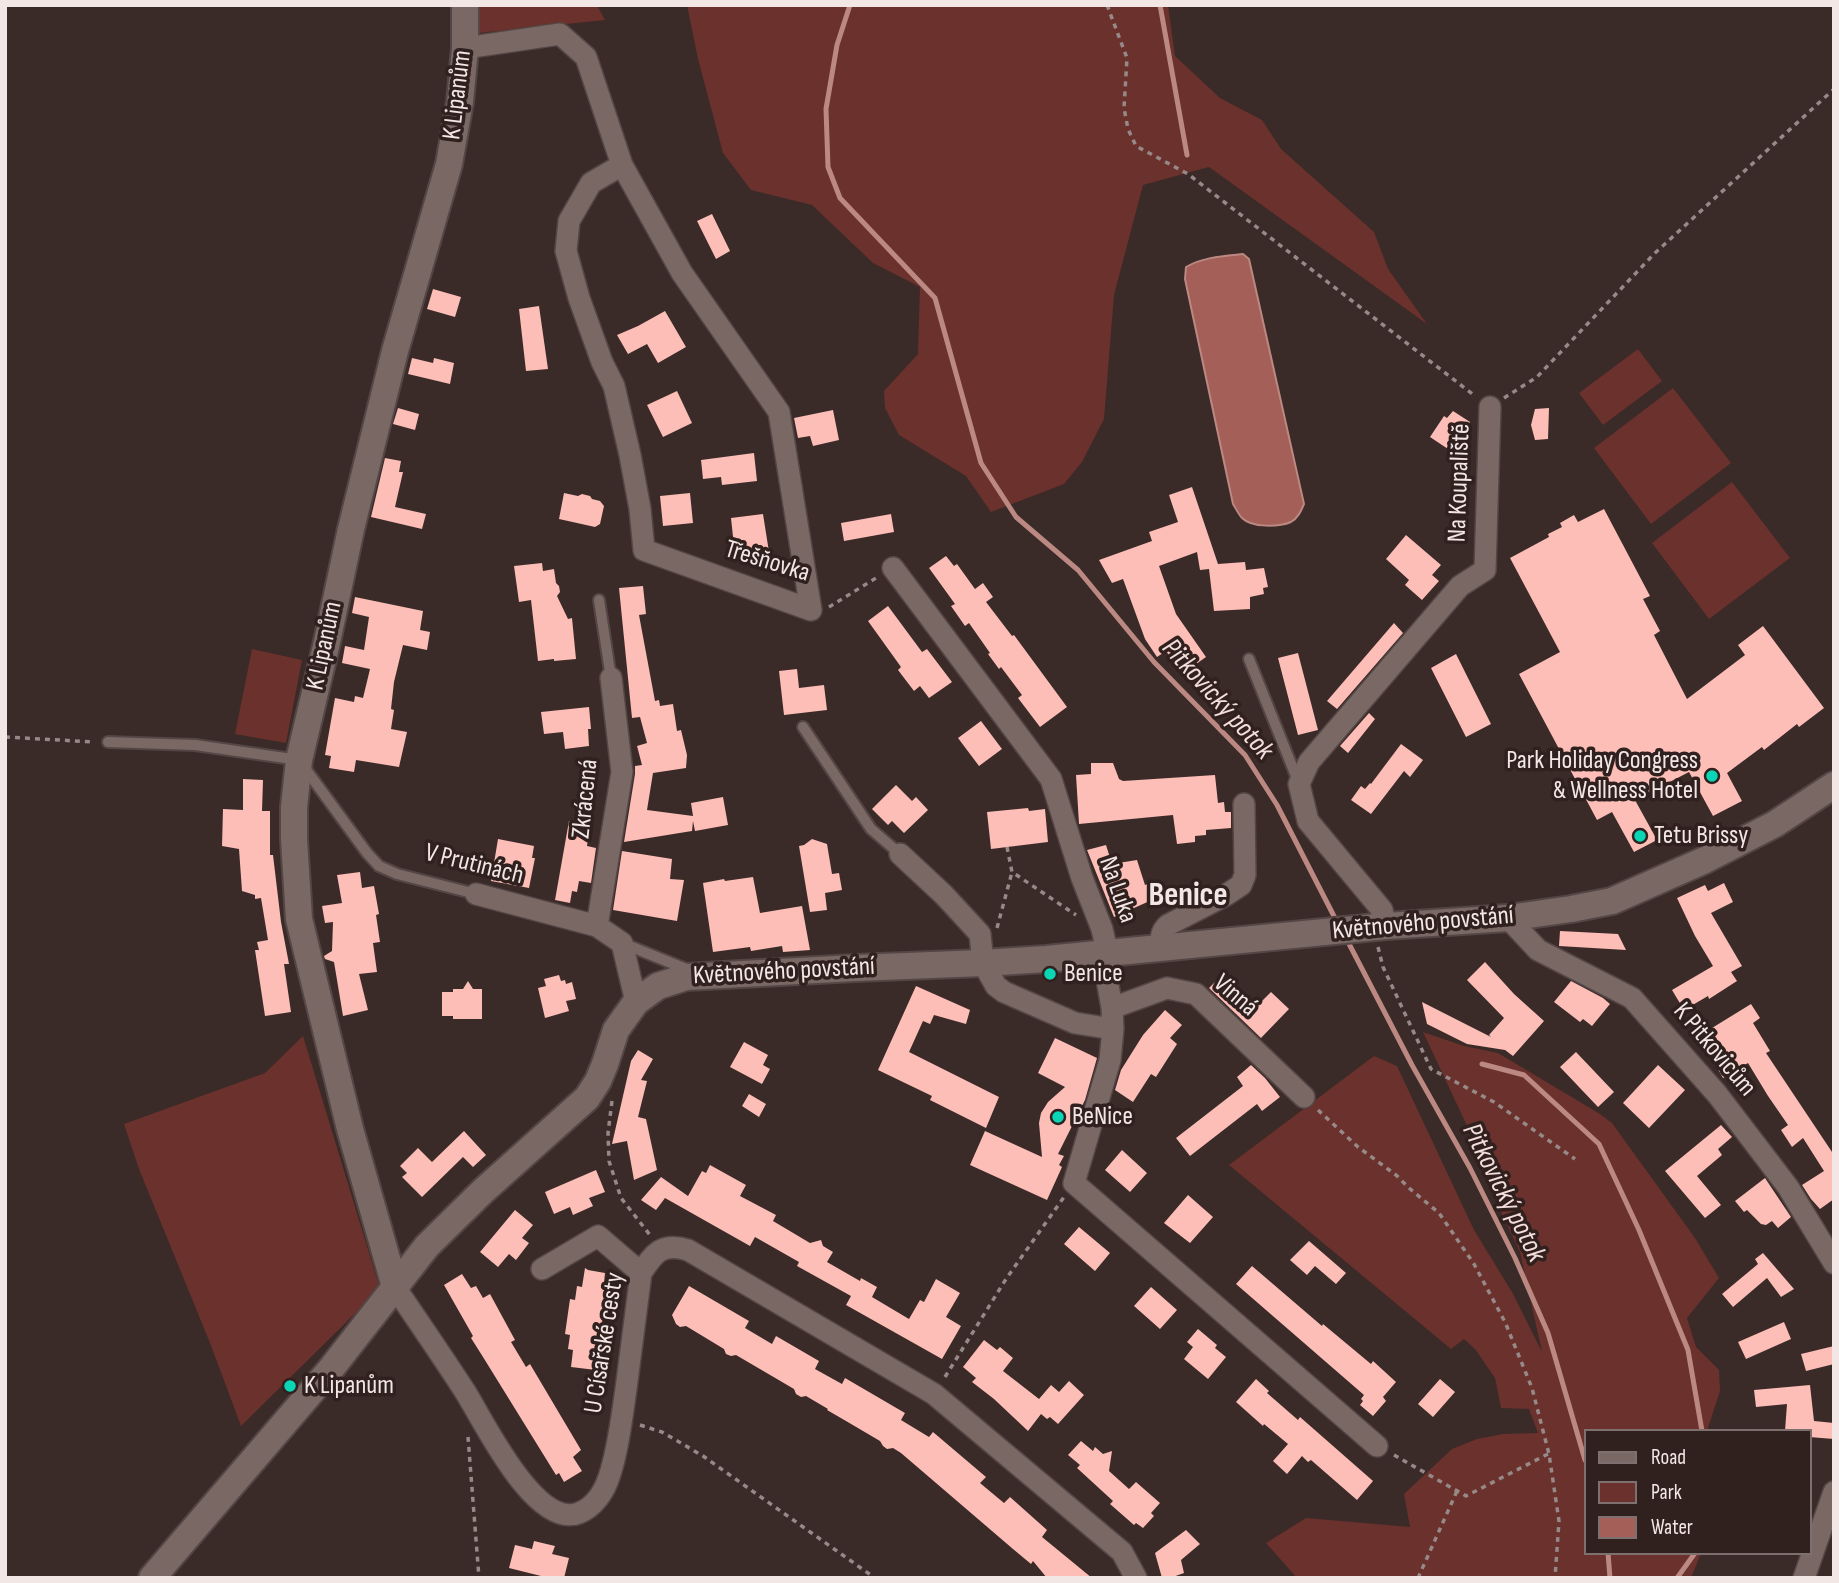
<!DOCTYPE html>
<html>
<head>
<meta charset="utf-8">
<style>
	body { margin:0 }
	#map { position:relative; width:1839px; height:1583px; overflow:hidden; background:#3a2a28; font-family:"Sofia Sans Condensed",sans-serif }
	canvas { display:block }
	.frame { position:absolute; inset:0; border:7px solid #f2e7e5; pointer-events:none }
	.legend { position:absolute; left:1584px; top:1429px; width:228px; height:126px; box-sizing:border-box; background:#30211f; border:2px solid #7e706e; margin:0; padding:9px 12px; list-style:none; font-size:21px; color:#f2e7e5 }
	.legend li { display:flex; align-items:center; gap:14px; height:35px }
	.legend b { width:35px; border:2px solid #7e706e }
</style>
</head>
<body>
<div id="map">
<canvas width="1839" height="1583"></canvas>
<div class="frame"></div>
<ul class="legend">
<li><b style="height:9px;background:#7a6865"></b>Road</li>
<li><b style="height:19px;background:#6b312c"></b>Park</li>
<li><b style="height:19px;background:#a45f58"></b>Water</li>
</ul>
</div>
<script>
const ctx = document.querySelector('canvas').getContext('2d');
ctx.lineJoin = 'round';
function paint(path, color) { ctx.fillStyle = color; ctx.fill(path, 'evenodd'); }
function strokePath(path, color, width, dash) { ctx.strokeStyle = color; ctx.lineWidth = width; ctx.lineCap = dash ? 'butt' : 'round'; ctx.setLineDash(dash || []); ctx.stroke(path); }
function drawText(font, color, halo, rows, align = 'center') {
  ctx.font = font + ' "Sofia Sans Condensed",sans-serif'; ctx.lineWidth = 7; ctx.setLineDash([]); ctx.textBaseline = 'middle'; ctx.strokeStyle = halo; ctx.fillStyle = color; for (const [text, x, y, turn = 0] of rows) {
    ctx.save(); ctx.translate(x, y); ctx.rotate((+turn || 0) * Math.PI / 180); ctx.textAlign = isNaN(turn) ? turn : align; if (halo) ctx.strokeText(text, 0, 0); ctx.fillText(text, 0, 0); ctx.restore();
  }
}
const green = new Path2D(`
	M479 5H597L605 20 479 33Z
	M687 5H1168L1175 56 1220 98 1262 120 1281 149 1374 232 1388 269 1427 324 1209 167 1143 185 1114 295 1104 419 1082 462 1064 484 991 512 966 476 899 435 885 408 884 391 918 354 920 287 873 263 812 205 751 190 723 153 698 59Z
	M1638 349 1662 381 1603 425 1579 393Z
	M1673 388 1731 463 1651 524 1594 448Z
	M1732 482 1790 558 1709 619 1652 543Z
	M252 649 302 660 286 743 235 734Z
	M1423 1032 1464 1046 1498 1053 1600 1114 1612 1123 1695 1238 1719 1278 1687 1318 1696 1347 1719 1370 1720 1391 1707 1431H1585V1553H1701L1691 1578H1297L1266 1543 1306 1518 1410 1527 1404 1494 1452 1449 1477 1439 1503 1434 1538 1433 1529 1409 1501 1408 1495 1378 1475 1349 1464 1339 1451 1349 1229 1165 1374 1056 1397 1066 1474 1230 1512 1292 1542 1352 1520 1252 1498 1206 1500 1196Z
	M303 1036 380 1289 241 1426 210 1343 139 1169 124 1124 265 1073Z`);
const water = new Path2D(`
	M1243 254 1249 259 1304 504C1301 511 1298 518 1291 522 1279 527 1252 528 1242 518 1239 515 1236 509 1233 504L1185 279 1186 267C1203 257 1224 256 1243 254Z`);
const stream = new Path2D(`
	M850 5 837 45 826 109 828 167 840 198 935 298 981 463 1016 517 1078 570 1154 662 1245 755 1277 805 1338 924
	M1160 5 1187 155
	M1346 938 1412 1065 1470 1168 1515 1258 1548 1333 1585 1460
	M1482 1064 1524 1075 1599 1144 1639 1230 1688 1350 1702 1431
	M1608 1553 1610 1578
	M1677 1578 1695 1553`);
const building = new Path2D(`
	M712 214 730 251 716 259 697 221Z
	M433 289 461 297 455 317 427 309Z
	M539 306 548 369 526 371 519 309Z
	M665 311 686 347 658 363 647 344 628 354 617 335 638 326Z
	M412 358 433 363 434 358 454 363 450 384 408 374Z
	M677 391 692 423 663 437 647 405Z
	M398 408 419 414 415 430 393 424Z
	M1549 408 1548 439 1535 440 1531 425 1535 409Z
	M833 410 839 440 813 446 810 436 798 438 794 418Z
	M1453 411 1470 422 1451 451 1430 437 1444 416 1447 418Z
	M754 453 757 481 722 485 721 477 703 479 701 460Z
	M385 458 401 461 399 472H403L395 507 426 514 422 529 371 517Z
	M1192 487 1218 564 1245 562 1246 570 1264 568 1268 587 1263 588 1264 594 1250 597V609L1214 611 1209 569 1200 570 1197 552 1159 566 1176 614 1206 657 1182 674 1166 651 1157 657 1145 639 1123 579 1112 583 1099 560 1152 541 1149 532 1178 522 1169 495Z
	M564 493 578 496 582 494 590 496 592 499 600 501 604 506 600 524 595 527 559 519Z
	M690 493 693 523 663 526 660 496Z
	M1604 509 1650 596 1643 599 1660 631 1654 635 1687 699 1745 655 1738 645 1763 626 1824 708 1799 727 1797 724 1764 750 1762 747 1727 773 1742 801 1713 816 1689 772 1635 800 1657 840 1634 852 1612 812 1597 820 1519 674 1560 652 1510 558 1549 537 1548 534 1562 527 1560 523 1574 515 1578 522Z
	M763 514 769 552 745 556 744 545 734 546 731 518Z
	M891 514 894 532 844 541 841 523Z
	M1406 535 1441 565 1432 575 1439 581 1422 600 1405 585 1409 580 1386 559Z
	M946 556 954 566 957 564 975 589 983 583 993 597 986 602 1012 636 1014 635 1067 707 1040 727 1018 698 1022 695 1001 667 999 669 988 654 990 653 969 623 965 626 951 606 955 604 929 568Z
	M542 563 543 571 554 569 556 583 559 586 560 592 557 596 568 619 572 618 576 659 554 661V659L538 661 531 600 519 602 514 566Z
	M643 586 646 614 639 615 655 701 659 700 660 706 673 704 677 731 681 730 687 755 686 768 653 773 647 810 693 816 691 803 723 797 728 825 695 831 693 821 692 831 624 842 635 774V766L642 765 637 746 647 743 640 717 632 718 619 588Z
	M355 597 423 611 420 630 430 632 427 650 403 645 394 682 391 709 394 710 391 729 407 732 399 767 356 760 354 772 329 768 331 756 325 755 335 698 354 702 355 696 363 698 370 669 342 663 345 646 364 650 369 617 352 613Z
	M888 606 922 652 927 649 952 682 929 698 920 686 914 691 898 670 901 667 868 621Z
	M1394 623 1403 633 1337 709 1327 701Z
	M1298 653 1318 730 1298 735 1278 658Z
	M1456 654 1491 724 1466 737 1431 668Z
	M797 669 799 688 824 685 827 710 784 715 779 671Z
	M589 707 591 729H588L589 746 565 749 563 732 544 734 541 712Z
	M1369 713 1375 719 1348 753 1340 746Z
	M981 721 1002 749 979 766 958 738Z
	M1401 744 1423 760 1410 777 1404 771 1371 814 1351 800 1361 786 1365 789 1370 783 1371 784Z
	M1091 763H1113L1119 779 1123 781 1215 775 1218 803 1224 802 1225 812H1231V828L1206 830V835L1195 836V842L1177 844 1173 815 1079 824 1076 775 1091 774Z
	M243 779 263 780 262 811H270V855H273L281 922 289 964H284L291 1012 265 1016 255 950H259L257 942 268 940 261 898 255 899V895L242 891 239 849 222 846 223 809 243 810Z
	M896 785 912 801 916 797 928 810 904 833 892 821 888 825 872 809Z
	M1028 808 1029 811 1045 809 1048 842 991 849 987 812Z
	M569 821 590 824 587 846 596 848 591 883 579 881 577 892 572 891 570 903 555 900Z
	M498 839 534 846 532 858H535L529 888 491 881Z
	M812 839 827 844 832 874 839 873 842 890 825 893 827 910 810 912 799 846 804 845Z
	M1106 845 1112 864 1137 860 1145 885 1158 880 1163 895 1114 917 1087 850Z
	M622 851 672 859 670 879 684 880 677 921 613 910Z
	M360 872 362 888 374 886 379 914 376 915 380 942 373 943 377 972 359 974 368 1010 343 1016 334 962 325 959 324 956 332 951 333 922 325 923 322 906 342 903 337 875Z
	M753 877 760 913 802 906 810 950 783 952 782 946 751 951 750 947 713 952 703 883 724 879 725 881Z
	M1724 883 1733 902 1711 913 1742 966 1731 972 1737 981 1709 999 1708 996 1684 1010 1672 990 1713 966 1695 936 1677 898 1705 885 1708 891Z
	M1560 931 1618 934 1626 950 1559 946Z
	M1485 962 1514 994 1544 1021 1513 1056 1505 1050 1467 1044 1427 1024 1422 1002 1491 1037 1489 1035 1504 1018 1467 980Z
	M559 975 561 981 565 980 566 984 572 982 576 999 566 1001 569 1011 545 1018 538 988 546 986 544 979Z
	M468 981 473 989H482V1019H453V1016H442V992H453V989H463Z
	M1216 981 1250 1013 1271 992 1289 1009 1261 1038 1209 988Z
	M1571 981 1603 998 1610 1004 1592 1026 1583 1019 1580 1022 1554 1002Z
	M916 986 970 1010 966 1024 934 1015 930 1024 923 1021 909 1052 999 1097 986 1128 930 1100 932 1096 878 1070Z
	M1751 1004 1760 1018 1753 1023 1770 1051 1766 1053 1834 1155V1199L1820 1209 1811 1199 1802 1185 1824 1171 1803 1138 1792 1147 1781 1130 1788 1125 1768 1096 1748 1063 1723 1078 1699 1036Z
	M1165 1010 1182 1025 1170 1038 1177 1044 1156 1077 1151 1074 1133 1102 1115 1090 1121 1070 1143 1035Z
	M1055 1038 1097 1058 1085 1100 1058 1154 1064 1156 1059 1165 1062 1167 1047 1200 970 1165 985 1131 1042 1157 1039 1123 1041 1113 1048 1102 1065 1087 1038 1073Z
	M744 1042 768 1055 763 1065 770 1069 762 1084 730 1067Z
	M638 1050 653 1059 641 1080 647 1081 638 1117 646 1119 657 1170 634 1180 627 1141 612 1144 631 1061Z
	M1576 1052 1614 1092 1598 1107 1560 1067Z
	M1251 1065 1265 1078 1280 1097 1262 1111 1257 1104 1190 1156 1176 1138 1243 1086 1237 1077Z
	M1658 1065 1685 1090 1649 1128 1623 1103Z
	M749 1094 766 1104 759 1117 742 1106Z
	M1721 1125 1732 1137 1718 1149 1722 1155 1697 1176 1721 1205 1705 1218 1665 1171Z
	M464 1131 486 1155 473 1167 463 1157 422 1197 402 1177 407 1173 400 1166 418 1148 432 1162Z
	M1122 1150 1147 1173 1130 1192 1105 1170Z
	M710 1165 746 1185 740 1196 776 1215 773 1221 810 1243 821 1240 823 1246 833 1252 827 1262 860 1281 861 1278 877 1287 872 1297 909 1319 920 1300 924 1302 936 1279 960 1293 946 1317 961 1326 942 1359 846 1305 851 1296 797 1266 799 1262 755 1237 750 1246 665 1198 656 1210 641 1200 661 1177 688 1196 702 1171 706 1173Z
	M596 1170 605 1192 589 1198 593 1206 573 1215 570 1207 554 1214 545 1192Z
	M1765 1178 1791 1217 1778 1228 1772 1221 1766 1225 1761 1224 1747 1210 1744 1212 1735 1201Z
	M1188 1195 1213 1217 1190 1243 1164 1223Z
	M515 1210 533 1225 522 1238 529 1243 516 1260 509 1254 498 1267 480 1252Z
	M1079 1227 1110 1253 1095 1271 1064 1244Z
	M1309 1241 1346 1273 1336 1284 1315 1266 1307 1275 1290 1260Z
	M1763 1253 1794 1289 1781 1297 1767 1278 1733 1307 1722 1294 1758 1264 1755 1259Z
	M1252 1266 1322 1326 1323 1324 1371 1364 1373 1361 1396 1382 1383 1397 1386 1401 1373 1416 1360 1405 1363 1401 1361 1399 1364 1395 1236 1284Z
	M585 1268 588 1270 605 1273 604 1283H607L596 1370 571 1367 573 1350 568 1349 570 1335 565 1334 570 1299 575 1300 577 1286 582 1287Z
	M462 1274 471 1288 476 1286 483 1298 490 1294 515 1340 511 1342 526 1367 530 1364 581 1450 573 1457 582 1471 564 1482 559 1473 556 1475 483 1357 471 1338 473 1336 444 1285Z
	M689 1286 749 1321 745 1328 772 1344 776 1336 819 1361 815 1369 842 1384 845 1378 905 1413 901 1420 929 1437 933 1432 986 1477 980 1483 1004 1503 1010 1497 1047 1530 1042 1537 1092 1578H1047L1033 1561 1031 1564 1013 1549 901 1453 893 1448 887 1449 883 1446 880 1441 846 1421 827 1410 828 1409 806 1396 801 1397 796 1394 794 1389 736 1355 731 1356 726 1354 724 1349 686 1326 680 1327 676 1324 672 1315Z
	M1151 1287 1177 1310 1160 1329 1134 1306Z
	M1784 1322 1791 1339 1746 1359 1738 1342Z
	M1198 1329 1217 1345 1215 1348 1226 1357 1208 1379 1184 1359 1193 1347 1187 1342Z
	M984 1340 997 1350 1000 1347 1013 1358 1003 1371 1039 1399 1051 1385 1059 1392 1069 1381 1084 1395 1058 1424 1050 1417 1047 1419 1041 1414 1028 1431 994 1399 972 1382 976 1378 963 1367Z
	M1834 1346V1364L1806 1371 1801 1354Z
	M1256 1379 1269 1391 1267 1393 1298 1420 1300 1417 1373 1481 1357 1500 1311 1460 1308 1462 1302 1456 1287 1474 1273 1461 1288 1444 1264 1424 1263 1426 1236 1402Z
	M1440 1379 1455 1392 1433 1417 1418 1404Z
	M1810 1385 1814 1421 1834 1423V1439L1809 1437V1431H1785L1787 1404 1756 1407 1754 1390Z
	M1081 1441 1093 1451 1095 1447 1103 1454 1112 1451 1109 1471 1129 1489 1136 1482 1160 1503 1151 1513 1154 1516 1143 1528 1136 1523 1134 1525 1110 1504 1113 1501 1077 1468 1080 1465 1068 1455Z
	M1186 1530 1200 1544 1181 1560 1184 1573 1170 1578H1162L1155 1553Z
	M534 1541 555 1546 552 1554 569 1558 564 1578H549L509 1568 515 1545 532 1549Z`);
const path = new Path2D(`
	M1107 5 1127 58 1124 108 1128 129 1136 146 1188 174 1475 396
	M1504 398 1537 377 1655 253 1834 89
	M829 607 876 578
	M5 737 94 742
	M1007 847 1012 872 1076 915
	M997 928 1012 872
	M1378 947 1383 967 1431 1069 1494 1102 1575 1159
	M612 1101 608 1133 609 1161 621 1198 650 1235
	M1318 1110 1358 1147 1396 1175 1409 1188 1439 1213 1474 1264 1505 1322 1532 1388 1549 1454 1559 1521 1555 1578
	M945 1377 1006 1279 1064 1197
	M640 1425 662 1432 703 1456 875 1578
	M468 1437 479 1578
	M1394 1455 1466 1496 1548 1454
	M1418 1578 1457 1491`);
const service = new Path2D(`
	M599 600 611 678
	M1249 659 1298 781
	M803 727 871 829 900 854
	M108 742 195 745 299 760 367 853 379 866 397 874 476 894
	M622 943 691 971`);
const minor = new Path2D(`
	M465 48 560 34 586 57 622 165 682 273 779 412 811 610 644 550 640 509 630 455 614 386 602 362 579 298 566 251 569 221 591 183 622 165
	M893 568 1051 779 1082 878 1102 929 1105 942 1107 980 1112 1008 1113 1029 1110 1060 1074 1183 1377 1446
	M900 854 944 895 980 934 983 963 996 986 1004 992 1075 1023 1113 1029
	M476 894 597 926 622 943 636 1002
	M1508 918 1538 950 1632 998 1717 1094 1788 1187 1834 1263
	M597 926 622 772 611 678
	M1386 926 1382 910 1308 821 1299 784 1309 762 1460 586 1485 570 1490 407
	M1161 949C1161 939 1160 932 1168 925L1226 895 1241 885 1245 875 1244 804
	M1112 1008 1167 988 1196 994 1304 1097
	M542 1269 598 1236 641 1273
	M395 1287C419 1323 443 1357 466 1393 484 1422 536 1530 579 1513 594 1507 604 1492 609 1477 618 1451 622 1416 626 1389 631 1350 636 1312 641 1273 654 1253 662 1242 688 1250L934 1394 1122 1552 1136 1578
	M1804 1578 1834 1492`);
const tertiary = new Path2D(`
	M395 1287 350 1129 299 919 294 839V807L299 760 327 642 351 529 395 351 449 164 460 102 465 48V5
	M152 1578 330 1370 427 1246 483 1191 587 1098 598 1081 605 1064 616 1030 636 1002 658 986 686 977 855 968 983 963 1046 959 1386 926 1508 918 1571 909 1612 901 1705 860 1775 824 1834 785`);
const markers = [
	[1712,776,7,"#0ad5b5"],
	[1640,836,7,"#0ad5b5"],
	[1050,974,7,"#0ad5b5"],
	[1058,1117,7,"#0ad5b5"],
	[290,1386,7,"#0ad5b5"]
];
const streetNames = [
	["K Lipanům",458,95,-83],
	["Na Koupaliště",1460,483,-88],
	["Třešňovka",767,562,17],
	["K Lipanům",325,646,-78],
	["Zkrácená",586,799,-84],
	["V Prutinách",474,865,14],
	["Na Luka",1117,890,71],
	["Květnového povstání",1423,924,-5],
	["Květnového povstání",784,972,-3],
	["Vinná",1235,996,41],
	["K Pitkovicům",1714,1050,50],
	["U Císařské cesty",605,1343,-81]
];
const poiNames = [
	["Park Holiday Congress",1698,761,"right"],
	["& Wellness Hotel",1698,791,"right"],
	["Tetu Brissy",1654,836],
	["Benice",1064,974],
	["BeNice",1072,1117],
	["K Lipanům",304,1386]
];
const waterNames = [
	["Pitkovický potok",1217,700,48],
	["Pitkovický potok",1503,1193,63]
];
const districtNames = [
	["Benice",1188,897]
];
paint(green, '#6b312c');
paint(water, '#a45f58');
strokePath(water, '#bb8882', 2);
strokePath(stream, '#bb8882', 5);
paint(building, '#fcbeb7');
strokePath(service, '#534644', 14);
strokePath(minor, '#534644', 24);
strokePath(tertiary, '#534644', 30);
strokePath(path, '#968987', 3.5, [5, 5]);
strokePath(service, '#7a6865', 10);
strokePath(minor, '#7a6865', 21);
strokePath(tertiary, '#7a6865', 26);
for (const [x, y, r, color] of markers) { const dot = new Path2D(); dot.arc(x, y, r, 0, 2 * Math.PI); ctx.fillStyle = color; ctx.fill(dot); strokePath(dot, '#30211f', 2.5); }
drawText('26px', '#f2e7e5', '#30211f', streetNames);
drawText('26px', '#f2e7e5', '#30211f', poiNames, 'left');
drawText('italic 28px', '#f4dedb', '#30211f', waterNames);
drawText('bold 33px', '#f2e7e5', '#30211f', districtNames);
</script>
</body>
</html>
